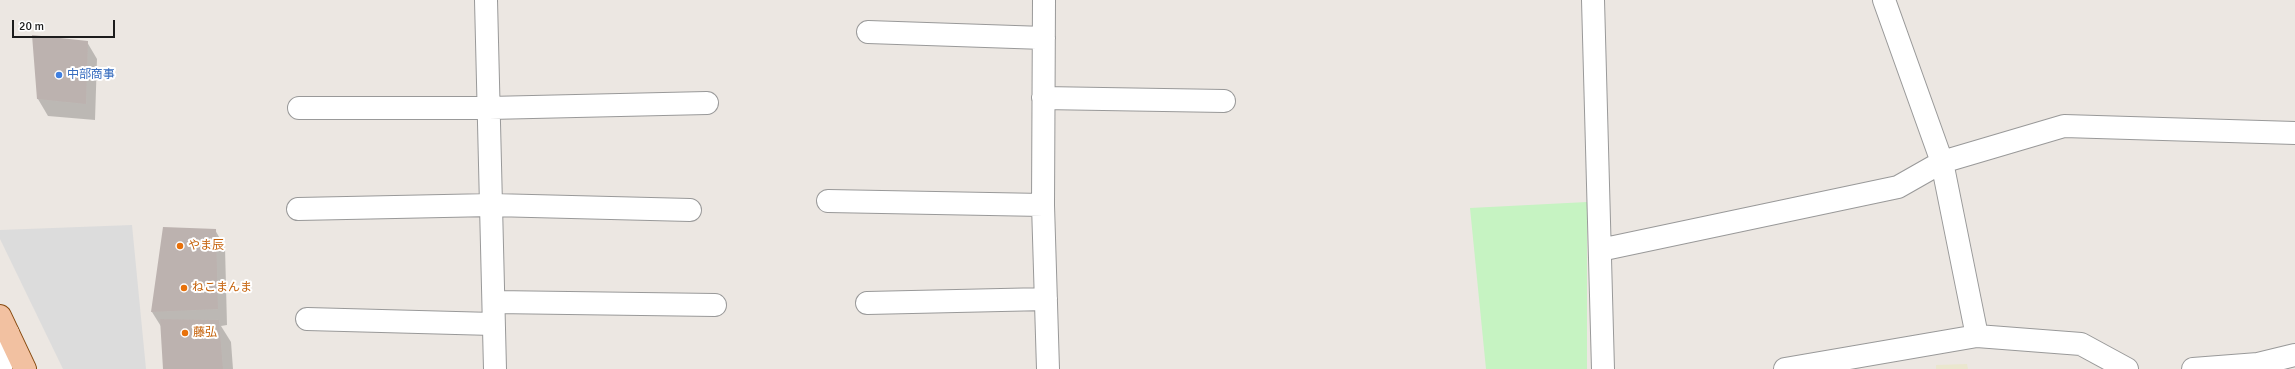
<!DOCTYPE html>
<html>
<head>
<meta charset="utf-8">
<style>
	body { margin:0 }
	#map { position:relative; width:2295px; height:369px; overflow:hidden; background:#ece7e2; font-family:Signika,sans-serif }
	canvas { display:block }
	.scale { position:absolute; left:12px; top:20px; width:103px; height:18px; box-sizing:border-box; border:2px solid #1c1c1c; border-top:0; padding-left:5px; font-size:12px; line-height:14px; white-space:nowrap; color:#1c1c1c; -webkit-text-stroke:3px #fff; paint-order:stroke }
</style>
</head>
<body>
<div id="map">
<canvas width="2295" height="369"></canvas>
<div class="scale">20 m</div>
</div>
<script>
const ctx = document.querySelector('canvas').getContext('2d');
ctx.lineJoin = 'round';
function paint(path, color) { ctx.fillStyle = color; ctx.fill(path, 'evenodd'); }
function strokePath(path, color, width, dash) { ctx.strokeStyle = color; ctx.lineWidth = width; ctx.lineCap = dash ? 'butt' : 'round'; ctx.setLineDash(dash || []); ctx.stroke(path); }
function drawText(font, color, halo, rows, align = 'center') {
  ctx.font = font + ' Signika,"Noto Sans JP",sans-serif'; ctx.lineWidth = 4; ctx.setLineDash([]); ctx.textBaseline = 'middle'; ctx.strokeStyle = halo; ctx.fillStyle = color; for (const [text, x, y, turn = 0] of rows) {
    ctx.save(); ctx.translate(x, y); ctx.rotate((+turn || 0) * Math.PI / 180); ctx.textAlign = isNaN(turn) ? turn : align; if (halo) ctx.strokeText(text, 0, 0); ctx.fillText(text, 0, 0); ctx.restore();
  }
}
const farmland = new Path2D(`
	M1967 364 1968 369H1936V365Z`);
const park = new Path2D(`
	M1587 202V369H1486L1470 208Z`);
const parking = new Path2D(`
	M132 225 146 369H63L0 239V230Z`);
const shadow = new Path2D(`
	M87 42 97 59 95 120 48 116 38 99Z
	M164 228 215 230 225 247 227 325 221 326 231 342 233 369H164L162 328 152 312Z`);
const building = new Path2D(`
	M32 35 88 41 86 104 37 99Z
	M163 227 216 229 218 309 151 312Z
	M160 319 219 320 223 369H163Z`);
const minor = new Path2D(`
	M486 0 495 369
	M1044 0 1043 205 1048 369
	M1593 0 1603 369
	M1884 0 1942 162 2064 126 2295 133
	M868 32 1044 38
	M1043 98 1224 101
	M299 108H489L707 103
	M828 201 1043 205
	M298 209 492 205 690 210
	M1600 250 1898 187 1942 162 1977 336
	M495 302 715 305
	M867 303 1046 299
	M307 319 493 324
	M1 369 8 333
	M1785 369 1977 336 2081 344 2127 369
	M2193 369 2258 364 2295 355`);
const major = new Path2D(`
	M0 316 25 369`);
const markers = [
	[59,75,4,"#3f7fe0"],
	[180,246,4,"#e8710a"],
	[184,288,4,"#e8710a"],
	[185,333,4,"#e8710a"]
];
const shopNames = [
	["中部商事",67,75]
];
const foodNames = [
	["やま辰",188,246],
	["ねこまんま",192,288],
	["藤弘",193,333]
];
paint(farmland, '#eae7cf');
paint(park, '#c6f3c2');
paint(parking, '#dcdcdc');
paint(shadow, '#0003');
paint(building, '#bcb2af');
strokePath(minor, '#999', 24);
strokePath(major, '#86490e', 24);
strokePath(minor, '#fff', 22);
strokePath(major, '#f2c1a1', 22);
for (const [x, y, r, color] of markers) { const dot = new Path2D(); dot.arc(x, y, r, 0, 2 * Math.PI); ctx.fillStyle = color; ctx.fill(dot); strokePath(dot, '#fff', 1.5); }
drawText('12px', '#366cbe', '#fff', shopNames, 'left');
drawText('12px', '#c56008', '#fff', foodNames, 'left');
</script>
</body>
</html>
